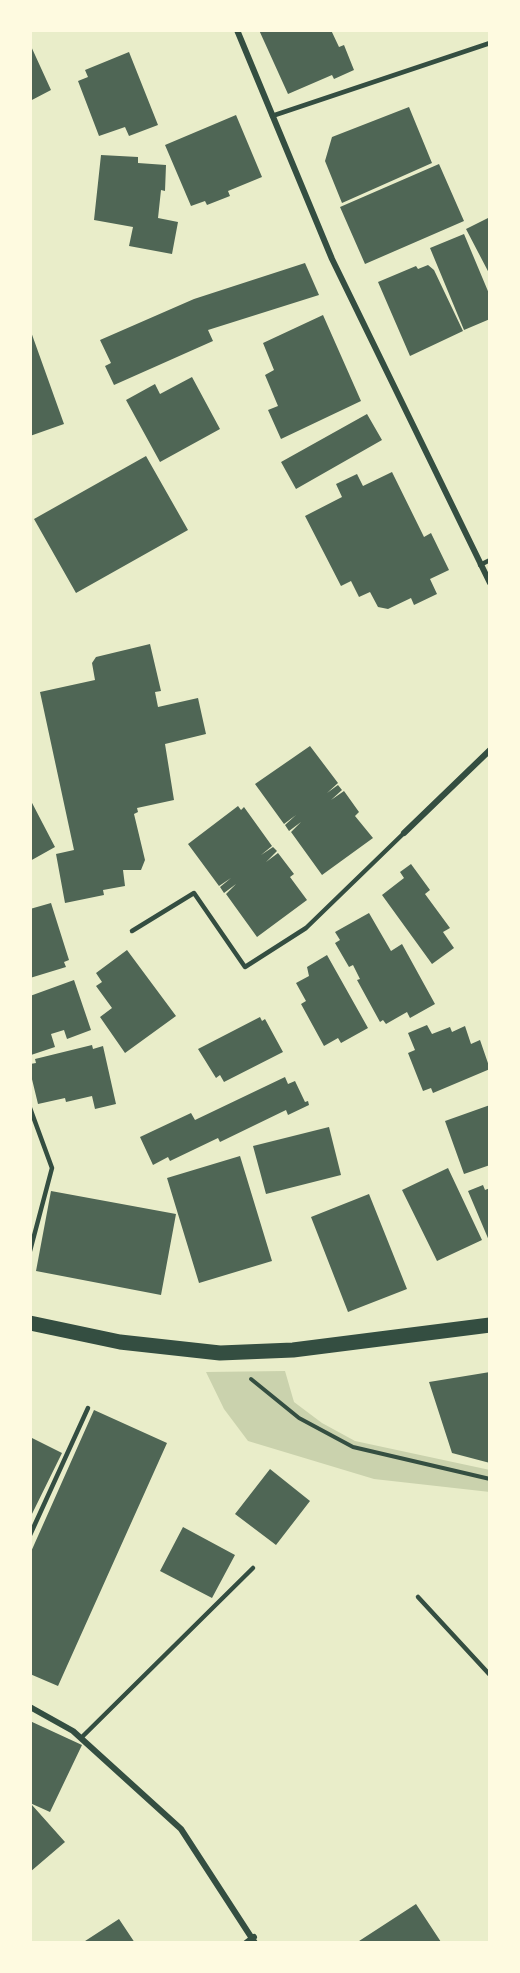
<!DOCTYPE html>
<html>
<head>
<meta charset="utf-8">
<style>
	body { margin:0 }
	#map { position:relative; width:520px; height:1973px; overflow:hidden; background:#e9edc9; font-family:"PT Sans",sans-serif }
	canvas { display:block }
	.frame { position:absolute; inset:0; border:32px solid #fefae0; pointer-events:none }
</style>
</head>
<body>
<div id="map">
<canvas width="520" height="1973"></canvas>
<div class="frame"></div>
</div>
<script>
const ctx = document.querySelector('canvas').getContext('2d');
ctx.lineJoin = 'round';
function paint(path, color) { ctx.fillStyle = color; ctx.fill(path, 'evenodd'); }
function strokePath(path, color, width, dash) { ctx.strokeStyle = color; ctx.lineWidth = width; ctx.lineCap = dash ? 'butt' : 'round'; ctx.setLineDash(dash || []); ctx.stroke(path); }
const green = new Path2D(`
	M285 1371 294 1402 322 1423 355 1441 490 1470V1492L374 1479 248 1441 224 1409 206 1372Z`);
const building = new Path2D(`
	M259 30H331L339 47 344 45 354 70 334 79 332 75 288 94Z
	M30 44 51 90 30 101Z
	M129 52 158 125 129 136 125 127 99 136 78 81 88 77 85 70Z
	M409 107 432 163 342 203 325 161 332 137Z
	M236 115 262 177 228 191 230 196 207 205 205 201 191 206 165 145Z
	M101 155 138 157V163L166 165 165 191 161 190 158 218 178 222 172 254 129 246 133 227 94 220Z
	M439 164 464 221 365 264 340 207Z
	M490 217V275L466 229Z
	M464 234 490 296V319L464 330 430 248Z
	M305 263 319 295 208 330 213 341 114 385 105 366 111 363 100 340 194 299Z
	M428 265 434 270 463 331 410 356 378 282 416 266 418 269Z
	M323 315 361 401 281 439 268 410 278 406 265 375 274 370 263 343Z
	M30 329 64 424 30 436Z
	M192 377 220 429 160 462 126 400 155 384 160 394Z
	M367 414 382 440 296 489 281 462Z
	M146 456 188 530 76 593 34 519Z
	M392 472 424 537 431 533 449 570 430 579 437 594 414 605 411 598 388 609 378 607 370 592 359 597 351 581 341 586 305 516 342 497 336 484 357 474 363 486Z
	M150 644 161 691 155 692 158 707 198 698 206 734 165 744 174 800 137 808 138 812 134 814 145 860 141 870H123L125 886 103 890 104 895 65 903 56 854 74 850 40 692 95 680 92 663 96 657Z
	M310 746 338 783 327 793 338 785 342 790 331 800 344 791 359 812 355 816 373 838 322 875 291 832 301 822 289 831 285 825 296 815 284 824 255 784Z
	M30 799 55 847 30 861Z
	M238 806 241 810 244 807 272 846 261 855 273 847 277 851 266 862 278 853 294 874 290 877 307 900 257 937 226 894 236 884 224 893 220 887 231 878 219 886 188 844Z
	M411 864 430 890 425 894 450 928 443 932 454 948 432 964 382 895 404 878 400 872Z
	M51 903 69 960 64 962 66 967 30 978V909Z
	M369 913 391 951 402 944 435 1004 410 1018 407 1012 386 1024 383 1020 380 1022 357 980 360 979 353 965 349 967 335 943 340 940 335 932Z
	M127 950 176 1016 125 1053 100 1017 112 1008 96 986 102 982 96 973Z
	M327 955 368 1028 341 1043 338 1038 324 1046 301 1004 306 1001 296 983 309 976 307 967Z
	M74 980 91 1030 67 1039 64 1030 51 1034 55 1047 31 1055 30 996Z
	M260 1017 262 1021 265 1019 283 1052 224 1082 220 1075 216 1078 198 1049Z
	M427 1025 432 1034 450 1027 452 1032 465 1026 471 1044 480 1040 490 1069 433 1093 431 1088 423 1091 408 1053 415 1050 408 1033Z
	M92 1045 93 1049 103 1046 116 1104 95 1109 92 1096 66 1102 65 1098 38 1104 30 1071V1064L36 1063 35 1059Z
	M285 1077 288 1084 295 1081 305 1102 308 1101 309 1105 288 1115 286 1110 220 1142 218 1138 170 1161 168 1157 153 1165 140 1137 191 1113 195 1120Z
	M490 1105V1165L464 1174 445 1121Z
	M329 1127 341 1175 266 1194 253 1146Z
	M240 1156 272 1261 199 1283 167 1178Z
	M448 1168 482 1240 437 1261 402 1190Z
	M483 1185 485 1190 490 1188V1243L468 1191Z
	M51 1191 176 1214 161 1295 36 1271Z
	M369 1194 407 1289 348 1312 311 1217Z
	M490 1372V1463L452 1453 429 1382Z
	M94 1410 167 1443 58 1686 30 1674V1554Z
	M30 1437 62 1453 30 1518Z
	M270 1469 310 1501 276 1545 235 1514Z
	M183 1527 235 1555 212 1598 160 1571Z
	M30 1721 82 1745 50 1812 30 1803Z
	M32 1805 65 1842 30 1872V1806Z
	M416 1904 441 1942 356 1943Z
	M119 1919 135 1943H82Z`);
const path = new Path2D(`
	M251 1379 299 1418 353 1447 490 1479`);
const service = new Path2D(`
	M272 116 490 43
	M480 565 490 560
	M132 931 194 893 245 967 306 928 404 833
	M30 1108 52 1168 30 1251
	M30 1535 88 1408
	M418 1597 490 1675
	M81 1738 253 1568`);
const minor = new Path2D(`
	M237 30 332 259 490 583
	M404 833 490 750
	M30 1707 73 1731 181 1829 255 1943
	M246 1943 254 1937`);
const primary = new Path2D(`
	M30 1323 120 1342 220 1353 293 1350 490 1325`);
paint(green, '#cad2ad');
paint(building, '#4f6655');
strokePath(path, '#344e41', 4);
strokePath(service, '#344e41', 4.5);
strokePath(minor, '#344e41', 6);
strokePath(primary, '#344e41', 15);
</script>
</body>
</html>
